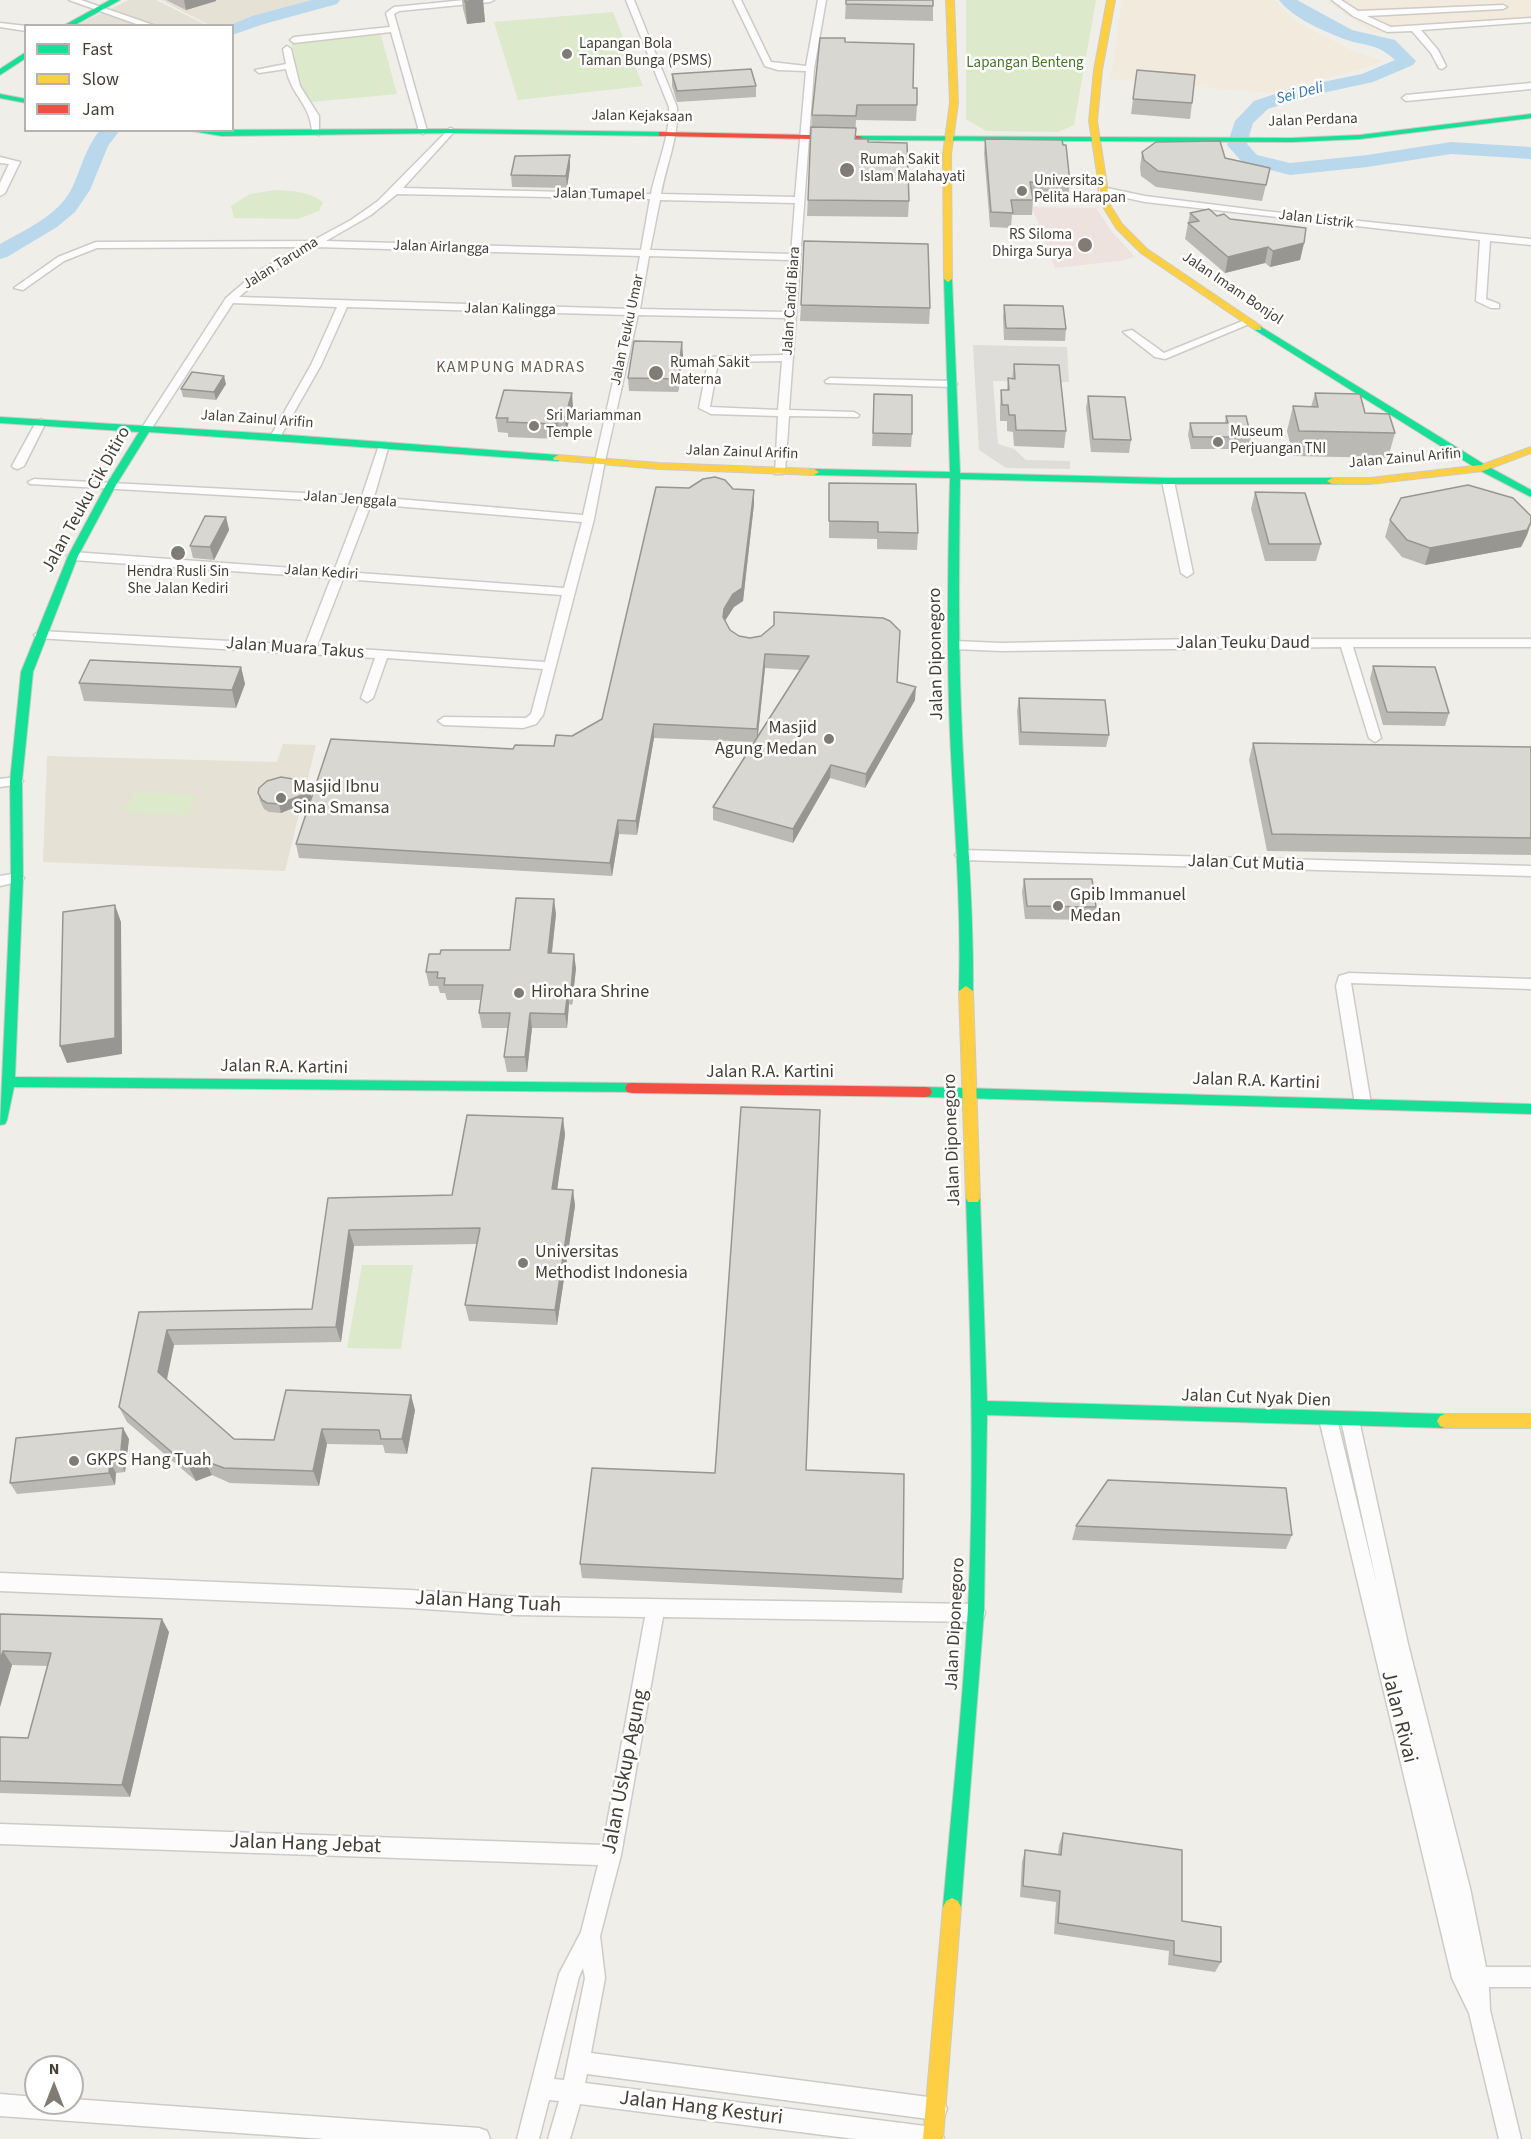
<!DOCTYPE html>
<html>
<head>
<meta charset="utf-8">
<style>
	body { margin:0 }
	#map { position:relative; width:1531px; height:2139px; overflow:hidden; background:#efeee9; font-family:"Source Sans 3",sans-serif }
	canvas { display:block }
	.legend { position:absolute; left:24px; top:24px; width:210px; height:108px; box-sizing:border-box; background:#fff; border:2px solid #b5b2af; margin:0; padding:8px 10px; list-style:none; font-size:18px; color:#453f36 }
	.legend li { display:flex; align-items:center; gap:12px; height:30px }
	.legend b { width:30px; border:2px solid #b5b2af }
	.north { position:absolute; left:24px; top:2055px; width:60px; height:60px; box-sizing:border-box; background:#fff; border:2px solid #b5b2af; border-radius:50%; rotate:0deg; font-size:16px; font-weight:700; line-height:24px; text-align:center; color:#453f36 }
	.north::after { content:''; display:block; margin:auto; width:21px; height:27px; background:#807c75; clip-path:polygon(50% 0,100% 100%,50% 72%,0 100%) }
</style>
</head>
<body>
<div id="map">
<canvas width="1531" height="2139"></canvas>
<ul class="legend">
<li><b style="height:8px;background:#16e098"></b>Fast</li>
<li><b style="height:8px;background:#ffcf43"></b>Slow</li>
<li><b style="height:8px;background:#f24e42"></b>Jam</li>
</ul>
<div class="north">N</div>
</div>
<script>
const ctx = document.querySelector('canvas').getContext('2d');
ctx.lineJoin = 'round';
function paint(path, color) { ctx.fillStyle = color; ctx.fill(path, 'evenodd'); }
function strokePath(path, color, width, dash) { ctx.strokeStyle = color; ctx.lineWidth = width; ctx.lineCap = dash ? 'butt' : 'round'; ctx.setLineDash(dash || []); ctx.stroke(path); }
function drawText(font, color, halo, rows, align = 'center') {
  ctx.font = font + ' "Source Sans 3",sans-serif'; ctx.lineWidth = 5; ctx.setLineDash([]); ctx.textBaseline = 'middle'; ctx.strokeStyle = halo; ctx.fillStyle = color; for (const [text, x, y, turn = 0] of rows) {
    ctx.save(); ctx.translate(x, y); ctx.rotate((+turn || 0) * Math.PI / 180); ctx.textAlign = isNaN(turn) ? turn : align; if (halo) ctx.strokeText(text, 0, 0); ctx.fillText(text, 0, 0); ctx.restore();
  }
}
const residential = new Path2D(`
	M129 0H156L206 25 75 26Z`);
const commercial = new Path2D(`
	M1122 0H1275L1296 22 1353 51 1382 61 1368 67 1270 93 1111 79Z
	M1325 0H1531V19L1382 33 1372 32Z`);
const education = new Path2D(`
	M161 0H318L233 26 209 25Z
	M283 744 316 745 285 871 43 862 47 756 277 762Z`);
const medical = new Path2D(`
	M1032 207 1096 208 1112 232 1135 257 1119 261 1055 268Z`);
const green = new Path2D(`
	M966 0H1096L1074 125 1058 132 986 131 966 119Z
	M613 12 643 86 518 100 494 22Z
	M380 32 397 94 312 102 302 95 291 41Z
	M276 190C293 191 308 191 323 202L319 211 298 219 234 218 231 206 250 194Z
	M133 792 196 795 188 815 124 812Z
	M362 1265H413L401 1349 347 1348Z`);
const parking = new Path2D(`
	M973 345 1067 347 1069 382 993 381 998 444 1014 449 1026 460 1070 461V469L1006 468 979 450Z`);
const river = new Path2D(`
	M312 0H340L337 4 264 24 232 35V26H228L252 16Z
	M1279 0H1297L1352 30 1395 40 1416 61 1413 65 1373 82 1304 97 1268 109 1253 123 1247 144 1257 155 1290 163 1367 155 1451 142 1531 147V159L1451 154 1367 167 1290 175 1243 163 1227 145 1235 121 1254 101 1293 88 1362 74 1395 60C1375 41 1362 47 1339 37 1319 29 1292 17 1279 0Z
	M100 130H120L108 146 90 190 75 212 57 227 7 257 0 259V244C25 230 57 216 71 190 81 170 85 148 100 130Z`);
const street = new Path2D(`
	M69 0H81L156 26H142Z
	M465 0H494L490 2 399 11 394 14 427 131 423 134 419 131 391 32 294 43 290 40 294 37 390 27 386 13 394 7Z
	M626 0H634L677 107C679 137 666 165 661 194L795 197 806 71 778 70 765 66 733 0H741L771 62 806 66 818 0H826L814 69 789 410 854 412 859 415 858 417 789 416 785 472 783 474H775L778 416 711 414 699 408 709 357 783 355 786 318 638 315 605 461 594 519 543 715 536 724 523 728 444 725 438 721 444 717 526 718 531 714 543 669 387 658 373 698 367 702 361 698 375 658 36 638 34 635 40 631 305 645 331 578 73 560 67 556 73 552 334 571 360 503 30 484 28 482 34 479 362 496 379 445 384 442 389 445 374 497 583 515 628 315 347 307 321 365 280 437 275 440 270 437 311 365 337 307 233 303 150 431H142L141 429 226 298 254 274 300 247 97 248 64 261 23 290 14 288 58 257 96 242 312 241 351 220 378 201 450 128 453 129V133L403 188 651 194C657 165 670 137 669 107ZM397 194 650 199 641 250 326 241 371 215ZM660 200 795 203 791 254 650 250ZM315 247 640 256 630 309 239 297 261 278ZM649 256 790 260 786 312 640 309ZM782 361 778 410 710 407 718 362ZM371 504 582 522 564 588 345 572ZM343 579 562 595 545 662 317 646Z
	M1332 0H1341L1358 11 1503 5 1507 7 1503 9 1367 16 1391 27 1531 18V22L1421 30 1438 50 1446 66 1442 69 1439 68 1431 53 1412 31 1387 32 1353 16Z
	M0 23 26 26V31L0 27Z
	M287 46 291 49 300 86 319 116V135L312 133C311 104 292 97 286 69L259 73 255 70 286 64 283 49Z
	M1531 83V89L1406 101 1402 98 1406 95Z
	M0 157 20 162 5 193 0 196V183L9 164 0 163Z
	M1102 187 1145 196 1264 211 1531 239V245L1490 241 1486 299 1499 304V308H1491L1476 301 1480 240 1145 202 1099 192V188Z
	M1245 320 1254 322 1165 359 1155 357 1123 332 1132 330 1164 353Z
	M830 378 952 381 957 384 952 387 826 383 825 381Z
	M41 419 46 422 24 466 18 469 14 468 12 466 36 422Z
	M1168 478 1174 481 1193 573 1187 577 1181 573 1162 481Z
	M1196 639H1531V647H1353L1381 738 1375 742 1369 738 1341 647 1001 651 955 649 949 645 955 641 1001 643Z
	M16 777 23 781 21 784 0 787V779Z
	M962 850 1531 866V876L962 860 955 855Z
	M17 873 24 878 22 881 0 886V876Z
	M1349 973 1531 979V989L1351 983 1371 1104 1368 1108H1358L1355 1104 1336 986 1339 976Z
	M1328 1411 1334 1414 1337 1419 1377 1585 1341 1420 1344 1415 1350 1412 1356 1415 1359 1420 1408 1644 1470 1888 1486 1967H1531V1987H1489L1490 2010 1521 2139H1499L1469 2013 1452 1978 1319 1419 1322 1414Z
	M0 1573 409 1590 516 1597 976 1604 983 1607 985 1613 983 1619 976 1622 663 1617 621 1855 600 1936 605 1978 591 2053 936 2098 944 2101 947 2109 944 2117 936 2120 587 2074 585 2083 933 2127 941 2130 944 2139H855L580 2104 570 2139H548L559 2101 549 2100 539 2139H517L559 1974 581 1932 598 1865 0 1844V1824L603 1845 645 1617 516 1615 409 1608 0 1591ZM583 1968 585 1978 564 2080 554 2079 579 1977Z
	M0 2094 36 2097V2103H72V2099L479 2128 487 2131 490 2139H325L0 2116Z`);
const fast = new Path2D(`
	M110 0H120L73 26H63Z
	M26 52V58L0 75V69Z
	M0 94 26 99V103L0 98Z
	M1531 114V118L1360 139 1292 142 859 140 855 138 859 136 1292 138 1360 135Z
	M450 129 662 132 666 134 662 136 450 133 222 136 186 130Z
	M948 276 952 279 960 473 1168 478H1332L1337 481 1332 484H1168L960 479C959 555 958 631 961 708 964 802 974 896 973 991L966 996 959 991C962 896 952 802 949 707 947 631 948 555 950 478L814 475 809 472 814 469 950 472 944 279Z
	M1258 325 1487 466 1531 490V497L1479 470 1255 330V326Z
	M0 417 275 434 558 455 563 458 558 461 149 432 116 485 78 556 33 672 22 781 23 878 15 1077 632 1083 637 1084 639 1088 637 1092 14 1087 7 1120 5 1124 0 1125 11 878 10 781 21 672 68 556 106 485 139 432 0 423Z
	M925 1087 1531 1104V1114L925 1097 920 1096 918 1092 920 1088Z
	M973 1192 978 1194 980 1198 987 1401 1445 1414 1450 1416 1453 1421 1450 1426 1445 1428 987 1415 984 1612 961 1907 958 1913 952 1916 946 1913 943 1907C953 1792 966 1677 970 1562 974 1441 970 1319 966 1198L968 1194Z`);
const slow = new Path2D(`
	M946 0H954L958 103 951 154 952 279 948 282 944 279 943 154 950 103Z
	M1107 0H1115L1102 70 1097 121 1110 205 1122 224 1147 249 1261 326V330H1255L1141 253 1116 228 1102 205 1089 121 1094 70Z
	M1531 447V453L1483 471 1370 484H1332L1327 481 1332 478H1370L1481 465Z
	M558 455 659 463 814 469 819 472 814 475 659 469 554 460 553 458Z
	M966 986 973 991 980 1198 978 1202H968L966 1198 959 991Z
	M1445 1414H1531V1428H1445L1440 1426 1437 1421 1440 1416Z
	M952 1898 958 1901 961 1907 943 2139H923L943 1907 946 1901Z`);
const jam = new Path2D(`
	M659 132 859 136 863 138 859 140 662 136H659Z
	M632 1083 925 1087 930 1088 932 1092 930 1096 925 1097 632 1093 627 1092 625 1088 627 1084Z`);
const wall = new Path2D(`
	M166 0H216V1L186 10Z
	M462 0H483L485 22 467 24 463 9Z
	M846 0 933 6V21L845 19Z
	M845 42 913 88 917 105 916 121 856 120 855 139 868 142 909 201 908 217 807 216 812 115Z
	M1137 70 1192 103 1190 119 1131 114Z
	M672 74 756 86V97L677 102 672 86Z
	M985 139 1070 183 1068 197H1033V200L1032 215H1012L1011 228 990 227 984 153Z
	M1142 152 1225 158 1270 168 1262 201 1156 187 1141 176 1140 168Z
	M570 155V167L567 188 512 187 511 175Z
	M1190 213 1217 216 1230 219 1304 243 1300 260 1270 267 1265 263 1225 273 1185 239Z
	M801 305 930 308 929 324 800 321Z
	M1004 305 1066 329 1065 341 1004 340 1003 317Z
	M683 355 678 392 629 391 628 378Z
	M1014 364 1066 431 1064 448 1014 446 1013 432 1007 431V421H1000V406L1001 390H1007L1008 378 1012 379Z
	M226 384 216 400 183 397 181 389Z
	M1315 393 1365 413 1395 433 1388 458 1293 456 1287 431 1293 406 1311 407Z
	M874 394 912 434 911 447 872 446Z
	M1088 396 1131 440 1129 453 1091 452 1086 408Z
	M573 407 566 431H558L556 439 508 437V433L498 432 496 418Z
	M1226 416 1251 437 1248 449H1191L1188 435 1190 423H1225Z
	M829 483 918 533 917 550 877 549V539L829 538Z
	M733 489 754 504 743 601 734 607 725 621 730 630 739 636 897 682 915 700 865 788 830 778 793 843 713 820V807L754 742 654 738 637 835 619 834 612 876 299 858 296 844 310 801 281 813 269 812 264 809 260 801 258 793 310 792 311 798 513 749 554 746 602 719ZM765 668 800 670 758 735Z
	M1255 492 1321 544 1316 561H1265L1251 509Z
	M1531 516V524L1527 535 1521 547 1425 565 1402 557 1385 537 1390 520Z
	M226 517 229 530 214 560 193 558 190 546Z
	M1373 666 1449 713 1445 726 1383 725 1370 679Z
	M241 667 245 684 236 708 84 701 79 683Z
	M1019 698 1109 735 1106 747 1019 745 1017 711Z
	M1253 743 1531 747V855L1267 851 1249 760Z
	M1024 879 1096 907 1094 920 1025 919 1022 892Z
	M556 914 552 953 576 968 572 1005 569 1004 567 1028H532L527 1072H507L504 1057 508 1028H482L479 1013 481 1000H447L445 993H440L438 986H429L426 972 510 950Z
	M563 1118 565 1135 557 1189 573 1190 575 1206 557 1325 469 1321 465 1305 477 1244 354 1246 341 1342 174 1345 167 1380 234 1439 274 1440 286 1390 415 1410 407 1454 385 1453 383 1445 327 1444 319 1486 230 1483 212 1475 196 1481 127 1422 119 1407 139 1312 312 1309 328 1198 452 1195Z
	M129 1439 125 1472 116 1473 115 1485 17 1494 10 1483Z
	M806 1470 903 1579 902 1593 582 1578 580 1564 715 1473Z
	M1076 1526 1292 1535 1286 1549 1072 1540Z
	M0 1614 169 1632 130 1797 0 1793V1737L28 1738 48 1666 12 1665 0 1707Z
	M1063 1833 1182 1921 1221 1962 1215 1972 1168 1965 1169 1951 1054 1934 1056 1902 1020 1897 1022 1862 1025 1850 1058 1854 1059 1845Z`);
const shadedWall = new Path2D(`
	M184 0H216V1L186 10Z
	M483 0 485 22 467 24 465 2Z
	M570 155V167L567 188 566 176Z
	M1304 243 1300 260 1270 267 1273 251Z
	M1268 247 1265 263 1225 273 1228 257Z
	M682 342 683 355 678 392V379Z
	M224 376 226 384 216 400 214 392Z
	M572 393 573 407 566 431 565 417Z
	M557 417 558 431 556 439 555 424Z
	M754 490V504L743 601 734 607 724 622 723 617 724 609Z
	M226 517 229 530 214 560 210 547Z
	M1531 522 1527 535 1521 547 1425 565 1430 548Z
	M765 654V668L757 743V729Z
	M241 667 245 684 236 708 232 690Z
	M916 687 915 700 865 788 866 774Z
	M654 724V738L637 835 636 821Z
	M831 765 830 778 793 843V829Z
	M310 792 312 800 281 813 279 804Z
	M618 820 619 834 612 876 610 863Z
	M554 899 556 914 550 968 548 953Z
	M115 905 121 922 122 1054 67 1063 60 1046Z
	M574 954 576 968 572 1005 571 990Z
	M568 990 569 1004 567 1028 565 1014Z
	M530 1013 532 1028 527 1072 525 1057Z
	M563 1118 565 1135 555 1205 552 1189Z
	M573 1190 575 1206 557 1325 555 1310Z
	M349 1230 354 1246 341 1342 336 1327Z
	M167 1330 174 1345 165 1387 158 1372Z
	M411 1395 415 1410 407 1454 402 1439Z
	M123 1428 129 1439 125 1472 120 1461Z
	M322 1429 327 1444 319 1486 313 1471Z
	M205 1461 212 1475 196 1481 189 1467Z
	M110 1462 116 1473 115 1485 109 1473Z
	M162 1619 169 1632 130 1797 122 1785Z
	M3 1651 12 1665 0 1707V1660Z`);
const building = new Path2D(`
	M465 0H483L465 2Z
	M846 0H933V6L846 4Z
	M820 38H845V42L914 44 913 88H917V105H857L856 116 812 115Z
	M751 69 756 86 677 91 672 74Z
	M1137 70 1195 75 1192 103 1133 99Z
	M811 127 856 128 855 139H868V142L907 143 909 201 808 200Z
	M985 139 1062 140 1063 145H1066L1070 183 1030 182 1033 200H1011L1013 213 991 212Z
	M1220 141 1225 158 1270 168 1266 185 1158 171 1144 160 1142 152 1156 142Z
	M570 155 566 176 511 175 515 156Z
	M1209 209 1217 216 1224 214 1230 219 1306 228 1304 243 1273 251 1268 247 1228 257 1188 223 1199 221 1190 213Z
	M804 241 928 244 930 308 801 305Z
	M1004 305 1063 306 1066 329 1006 328Z
	M634 341 682 342 678 379 628 378Z
	M1014 364 1059 365 1066 431 1016 430 1015 415H1009L1008 405H1002L1001 390H1009L1008 378 1015 379Z
	M192 372 224 376 214 392 181 389Z
	M504 390 572 393 565 417H557L555 424 507 422 508 418H496Z
	M1315 393 1360 394 1365 413 1389 414 1395 433 1299 431 1293 406 1318 407Z
	M874 394 912 395V434L873 433Z
	M1088 396 1125 397 1131 440 1093 439Z
	M1226 416H1246L1251 437H1193L1190 423H1228Z
	M715 477 725 480 733 489 754 490 742 588 733 594 724 609 723 617 730 630 739 636 750 638 761 636 774 625V612L883 618 890 621 900 631 897 682 916 687 866 774 831 765 793 829 713 807 809 656 765 654 757 729 654 724 636 821 618 820 610 863 296 844 331 739 513 749 515 745 554 746 556 735 572 736 602 719 656 487 689 488 703 479Z
	M829 483 916 484 918 533 878 532V522L829 521Z
	M1468 485 1513 498 1531 516V522L1527 530 1430 548 1407 540 1390 520 1401 498Z
	M1255 492 1305 493 1321 544H1269Z
	M205 516 226 517 210 547 190 546Z
	M90 660 241 667 232 690 79 683Z
	M1373 666 1435 667 1449 713 1387 712Z
	M1019 698 1105 700 1109 735 1021 732Z
	M1253 743 1531 747V838L1272 834Z
	M281 777 293 779 310 792 279 804 267 803 262 800 258 793 259 788 267 781Z
	M1024 879H1092L1096 907 1027 906Z
	M516 898 554 899 548 953 574 954 571 990H568L565 1014 530 1013 525 1057H504L510 1013H479L483 985H444L445 978H437L438 972H426L429 954H440L441 950H510Z
	M115 905V1038L60 1046 63 912Z
	M741 1107 820 1110 806 1470 904 1474 903 1579 580 1564 592 1468 715 1473Z
	M467 1115 563 1118 552 1189 573 1190 555 1310 465 1305 480 1228 349 1230 336 1327 167 1330 158 1372 234 1439 274 1440 286 1390 411 1395 402 1439H381L379 1430 322 1429 313 1471 224 1468 205 1461 189 1467 119 1407 139 1312 312 1309 328 1198 452 1195Z
	M123 1428 120 1461 110 1462 109 1473 10 1483 16 1438Z
	M1108 1480 1286 1488 1292 1535 1076 1526Z
	M0 1614 162 1619 122 1785 0 1781V1737L28 1738 51 1653 3 1651 0 1660Z
	M1063 1833 1182 1850V1921L1221 1927V1962L1174 1955V1941L1058 1923 1060 1891 1023 1886 1025 1850 1061 1855Z`);
const markers = [
	[567,54,6,"#807c75"],
	[847,170,8,"#807c75"],
	[1022,191,6,"#807c75"],
	[1085,245,8,"#807c75"],
	[656,373,8,"#807c75"],
	[534,426,6,"#807c75"],
	[1218,442,6,"#807c75"],
	[178,553,8,"#807c75"],
	[829,739,6,"#807c75"],
	[281,798,6,"#807c75"],
	[1058,906,6,"#807c75"],
	[519,993,6,"#807c75"],
	[523,1263,6,"#807c75"],
	[74,1461,6,"#807c75"]
];
const farPoinames = [
	["Lapangan Bola",579,45],
	["Taman Bunga (PSMS)",579,62],
	["Rumah Sakit",860,161],
	["Islam Malahayati",860,178],
	["Universitas",1034,182],
	["Pelita Harapan",1034,199],
	["RS Siloma",1072,236,"right"],
	["Dhirga Surya",1072,253,"right"],
	["Rumah Sakit",670,364],
	["Materna",670,381],
	["Sri Mariamman",546,417],
	["Temple",546,434],
	["Museum",1230,433],
	["Perjuangan TNI",1230,450],
	["Hendra Rusli Sin",178,573,"center"],
	["She Jalan Kediri",178,590,"center"]
];
const farParknames = [
	["Lapangan Benteng",1025,64]
];
const farStreetnames = [
	["Jalan Kejaksaan",642,117,1],
	["Jalan Perdana",1313,121,-2],
	["Jalan Tumapel",599,195,1],
	["Jalan Listrik",1316,220,7],
	["Jalan Airlangga",441,248,2],
	["Jalan Taruma",281,264,-32],
	["Jalan Imam Bonjol",1232,289,34],
	["Jalan Candi Biara",792,301,-86],
	["Jalan Kalingga",510,310,1],
	["Jalan Teuku Umar",628,330,-78],
	["Jalan Zainul Arifin",257,420,4],
	["Jalan Zainul Arifin",742,453,2],
	["Jalan Zainul Arifin",1405,459,-5],
	["Jalan Jenggala",350,500,4],
	["Jalan Kediri",321,573,4]
];
const farWaternames = [
	["Sei Deli",1300,94,-15]
];
const farNeighbourhoodnames = [
	["KAMPUNG MADRAS",511,368]
];
const streetNames = [
	["Jalan Teuku Cik Ditiro",87,500,-61],
	["Jalan Teuku Daud",1243,644],
	["Jalan Muara Takus",295,649,4],
	["Jalan Diponegoro",937,654,-91],
	["Jalan Cut Mutia",1246,864,2],
	["Jalan R.A. Kartini",284,1068,1],
	["Jalan R.A. Kartini",770,1073],
	["Jalan R.A. Kartini",1256,1082,2],
	["Jalan Diponegoro",953,1140,-92],
	["Jalan Cut Nyak Dien",1256,1399,2],
	["Jalan Diponegoro",956,1624,-87]
];
const poiNames = [
	["Masjid",817,729,"right"],
	["Agung Medan",817,750,"right"],
	["Masjid Ibnu",293,788],
	["Sina Smansa",293,809],
	["Gpib Immanuel",1070,896],
	["Medan",1070,917],
	["Hirohara Shrine",531,993],
	["Universitas",535,1253],
	["Methodist Indonesia",535,1274],
	["GKPS Hang Tuah",86,1461]
];
const nearStreetnames = [
	["Jalan Hang Tuah",488,1603,3],
	["Jalan Rivai",1398,1717,76],
	["Jalan Uskup Agung",626,1772,-79],
	["Jalan Hang Jebat",305,1845,2],
	["Jalan Hang Kesturi",701,2109,7]
];
paint(residential, '#e3e0d6');
paint(commercial, '#f2eadc');
paint(education, '#e6e1d5');
paint(medical, '#eee2de');
paint(green, '#dce9ca');
paint(parking, '#deddd9');
paint(river, '#bad8ec');
strokePath(street, '#cdcbc7', 3);
strokePath(fast, '#cecbc1', 2);
strokePath(slow, '#cecbc1', 2);
strokePath(jam, '#cecbc1', 2);
paint(street, '#fdfcfc');
paint(fast, '#16e098');
paint(slow, '#ffcf43');
paint(jam, '#f24e42');
paint(wall, '#bbb9b4');
paint(shadedWall, '#989692');
paint(building, '#d9d7d1');
strokePath(building, '#989692', 1.5);
for (const [x, y, r, color] of markers) { const dot = new Path2D(); dot.arc(x, y, r, 0, 2 * Math.PI); ctx.fillStyle = color; ctx.fill(dot); strokePath(dot, '#fff', 2); }
drawText('15px', '#453f36', '#fff', farPoinames, 'left');
drawText('15px', '#45742b', '#fff', farParknames);
drawText('15px', '#453f36', '#fff', farStreetnames);
drawText('italic 16px', '#3376ac', '#fff', farWaternames);
ctx.letterSpacing = '1.5px';
drawText('16px', '#675d4d', '#fff', farNeighbourhoodnames);
ctx.letterSpacing = '0px';
drawText('18px', '#453f36', '#fff', streetNames);
drawText('18px', '#453f36', '#fff', poiNames, 'left');
drawText('21px', '#453f36', '#fff', nearStreetnames);
</script>
</body>
</html>
